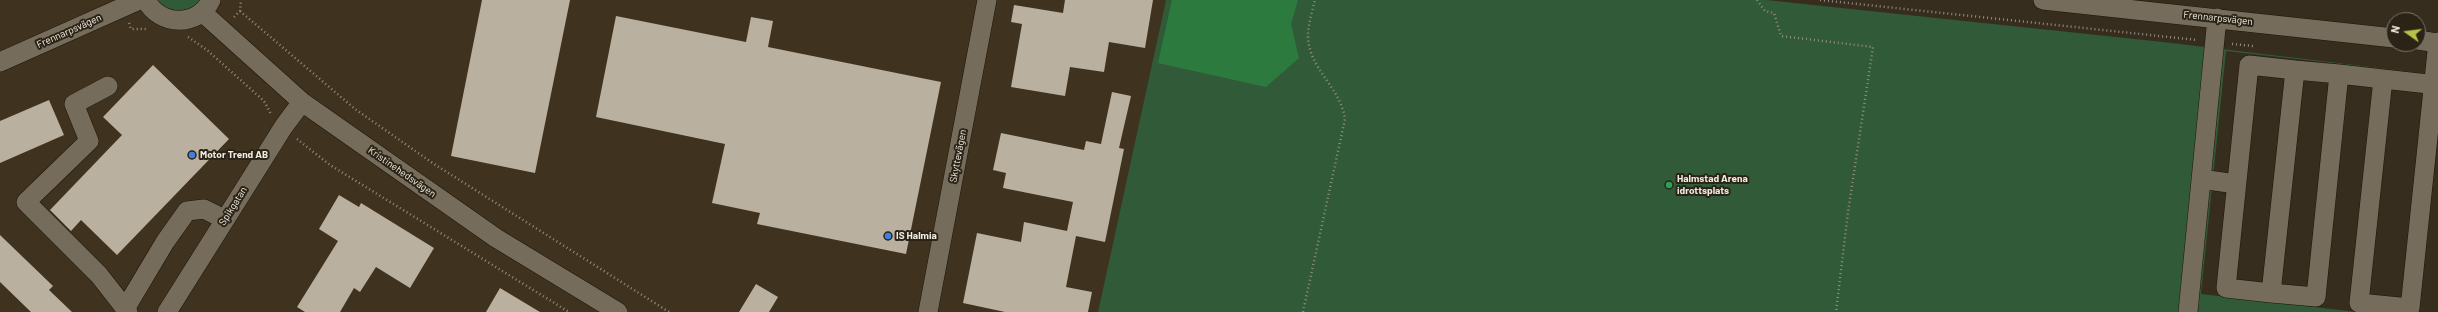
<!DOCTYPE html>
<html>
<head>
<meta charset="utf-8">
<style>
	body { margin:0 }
	#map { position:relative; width:2438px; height:312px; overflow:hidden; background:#362d1f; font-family:Barlow,sans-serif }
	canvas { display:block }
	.north { position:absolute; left:2386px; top:12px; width:40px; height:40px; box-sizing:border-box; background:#2b2416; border:1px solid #7a7468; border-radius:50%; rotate:284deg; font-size:11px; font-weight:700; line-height:16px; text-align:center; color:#f1ece3 }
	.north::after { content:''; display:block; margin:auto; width:14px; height:18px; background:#b6c149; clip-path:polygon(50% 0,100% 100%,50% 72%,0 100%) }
</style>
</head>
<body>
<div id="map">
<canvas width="2438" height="312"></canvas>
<div class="north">N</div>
</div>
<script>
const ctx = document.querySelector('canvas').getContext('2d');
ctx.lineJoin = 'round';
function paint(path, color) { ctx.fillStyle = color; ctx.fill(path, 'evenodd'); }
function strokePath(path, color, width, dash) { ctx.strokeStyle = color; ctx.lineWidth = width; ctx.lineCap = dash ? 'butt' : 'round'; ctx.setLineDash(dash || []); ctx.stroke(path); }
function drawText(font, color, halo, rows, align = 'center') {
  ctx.font = font + ' Barlow,sans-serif'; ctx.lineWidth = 4; ctx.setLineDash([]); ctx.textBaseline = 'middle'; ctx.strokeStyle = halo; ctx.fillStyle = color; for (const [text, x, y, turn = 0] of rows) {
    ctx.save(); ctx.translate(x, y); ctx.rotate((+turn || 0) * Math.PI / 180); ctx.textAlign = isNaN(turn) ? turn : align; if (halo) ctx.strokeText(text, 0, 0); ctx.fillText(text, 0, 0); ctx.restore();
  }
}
const built = new Path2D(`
	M0 0H1166L1098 312H0Z`);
const green = new Path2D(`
	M155 0H201C187 17 170 14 155 0Z
	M1166 0H1766L2163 42 2438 75 2226 51 2201 294 2357 312H1098Z`);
const forest = new Path2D(`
	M1172 0H1298L1291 24 1299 58 1266 87 1158 63Z`);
const building = new Path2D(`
	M482 0H570L535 173 451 156Z
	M1065 0H1153L1145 48 1109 42 1104 72 1070 67 1065 96 1011 87 1022 24 1011 22 1014 5 1063 13Z
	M616 16 746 42 751 17 773 21 768 47 941 82 906 254 757 224 760 213 712 203 725 144 596 117Z
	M153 65 229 139 117 255 81 220 71 231 50 210 122 135 103 117Z
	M1112 92 1131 96 1119 148 1124 149 1105 242 1076 236 1066 287 1092 292 1088 312H1005L963 303 977 233 1021 242 1024 222 1067 231 1073 202 1003 188 1006 173 993 170 1001 133 1084 150 1086 141 1101 144Z
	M49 100 64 135 0 163V121Z
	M339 195 359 207 361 203 434 248 410 288 376 267 360 292 354 288 340 312H305L297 307 338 241 319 229Z
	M0 235 53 286 49 290 72 312H31L0 282Z
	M756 284 778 297 769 312H739Z
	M500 288 540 312H486Z`);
const path = new Path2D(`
	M1757 0 1765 11 1774 13 1781 36 1873 47 1848 212 1836 312
	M1820 0 2197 40
	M240 11 355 109 434 164 669 312
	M234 17 240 11 241 0
	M129 23 131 29H148
	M188 37 207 50 264 101 271 114
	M2232 44 2253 46
	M297 139 330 165 569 312
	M1303 312 1345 119C1341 88 1309 69 1308 37 1308 25 1312 12 1315 0`);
const minor = new Path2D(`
	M146 0C159 26 198 28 211 0
	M2043 0 2394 38
	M202 12 302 102 496 238 618 312
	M2418 40 2438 43
	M0 62 139 0
	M2295 70 2339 74
	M2383 79 2438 85
	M108 86 74 104 89 141 26 202 99 275 128 312
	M2201 179 2236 184
	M2271 293 2226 288 2249 65 2295 70 2271 293 2316 297 2339 74 2383 79 2359 303 2410 308 2438 42
	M125 309 165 242 187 211 204 209 224 219
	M167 312 284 126 302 102
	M928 312 987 0
	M2188 312 2217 18`);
const markers = [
	[192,155,4,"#3f7fe0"],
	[1669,185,4,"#2e9e5b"],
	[888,236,4,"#3f7fe0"]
];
const streetNames = [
	["Frennarpsvägen",2218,18,6],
	["Frennarpsvägen",69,31,-24],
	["Skyttevägen",958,156,-79],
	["Kristinehedsvägen",402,172,35],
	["Spikgatan",233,206,-58]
];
const poiNames = [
	["Motor Trend AB",200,155],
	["Halmstad Arena",1677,179],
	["idrottsplats",1677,191],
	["IS Halmia",896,236]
];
paint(built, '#3f331f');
paint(green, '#315a38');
paint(forest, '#2d7a3e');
paint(building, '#bab09f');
strokePath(minor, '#1d1508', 20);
strokePath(path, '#958e82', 2.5, [1, 3]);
strokePath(minor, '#756c5c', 19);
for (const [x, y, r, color] of markers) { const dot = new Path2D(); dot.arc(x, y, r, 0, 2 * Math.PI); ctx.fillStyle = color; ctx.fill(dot); strokePath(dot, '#2b2416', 1.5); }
drawText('10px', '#f1ece3', '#2b2416', streetNames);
drawText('bold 10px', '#f1ece3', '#2b2416', poiNames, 'left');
</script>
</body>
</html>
